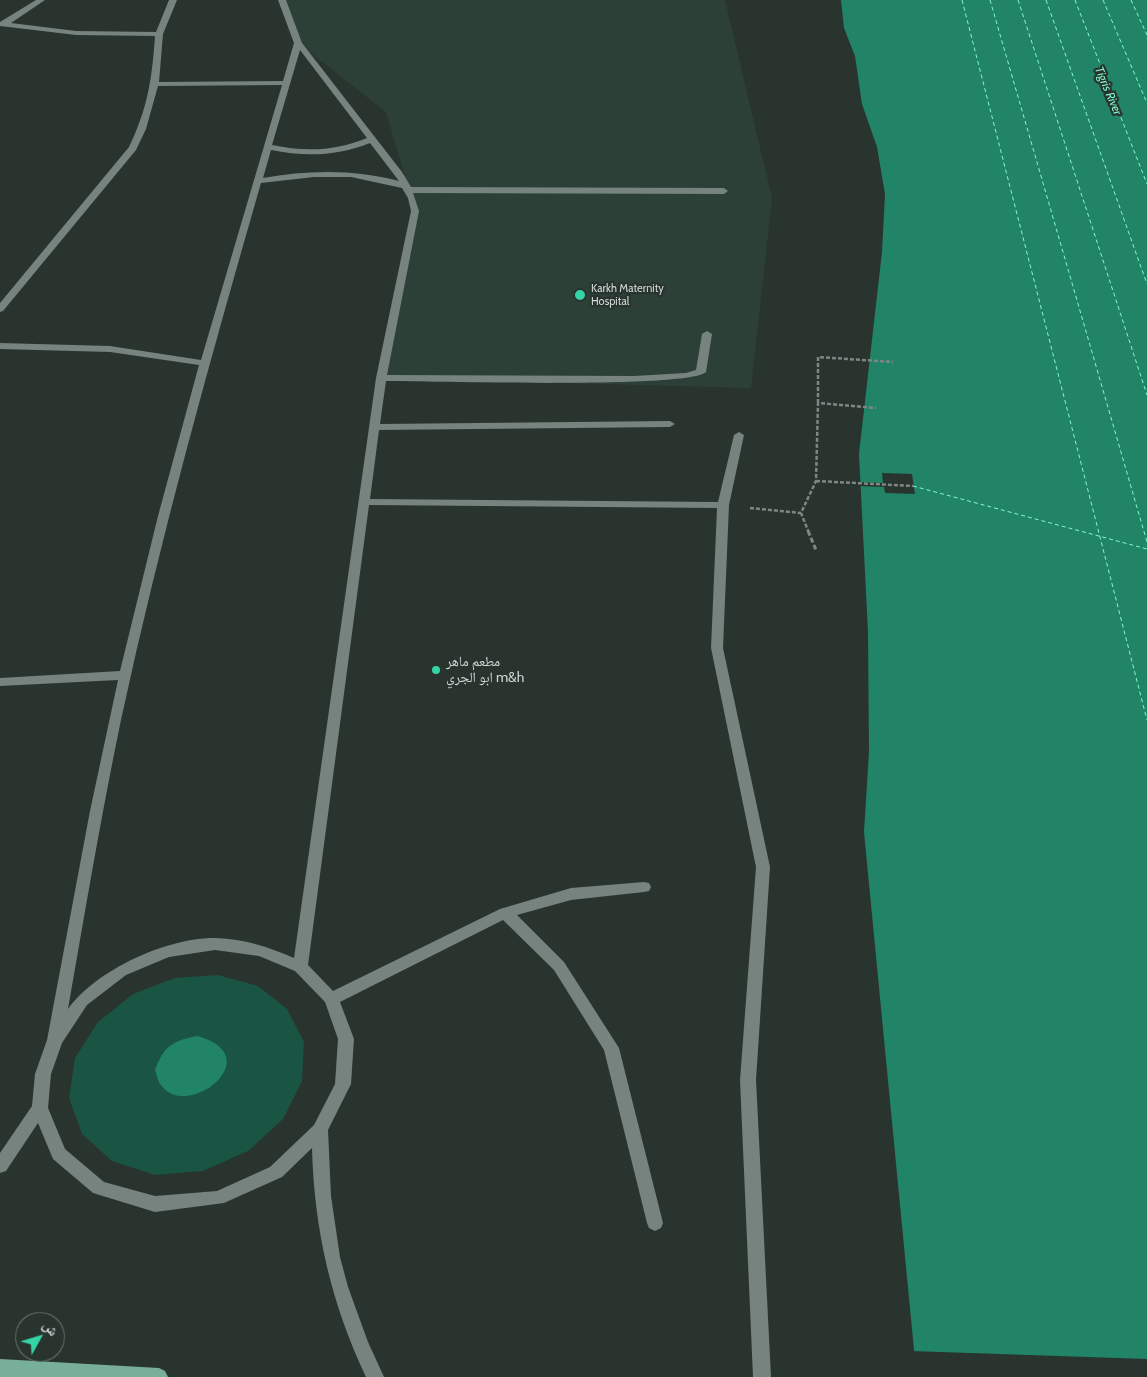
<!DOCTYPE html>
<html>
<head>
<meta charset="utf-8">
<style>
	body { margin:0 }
	#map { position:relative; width:1147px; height:1377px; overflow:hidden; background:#29342f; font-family:Cabin,"Noto Naskh Arabic",sans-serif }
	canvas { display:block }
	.north { position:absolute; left:15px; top:1312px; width:50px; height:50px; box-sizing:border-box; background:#29342f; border:1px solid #6c7671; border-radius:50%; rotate:51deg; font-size:14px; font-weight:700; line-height:20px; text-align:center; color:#d1d8d5 }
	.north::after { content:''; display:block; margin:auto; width:18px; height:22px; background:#35d4a7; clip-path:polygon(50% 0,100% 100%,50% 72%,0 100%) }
</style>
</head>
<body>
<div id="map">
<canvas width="1147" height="1377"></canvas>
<div class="north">ش</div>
</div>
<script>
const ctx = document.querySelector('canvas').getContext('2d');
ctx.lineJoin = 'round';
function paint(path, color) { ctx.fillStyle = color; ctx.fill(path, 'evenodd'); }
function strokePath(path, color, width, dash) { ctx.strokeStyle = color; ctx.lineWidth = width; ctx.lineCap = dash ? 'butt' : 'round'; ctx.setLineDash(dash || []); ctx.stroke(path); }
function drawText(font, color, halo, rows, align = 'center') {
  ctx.font = font + ' Cabin,"Noto Naskh Arabic",sans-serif'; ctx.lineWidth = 4.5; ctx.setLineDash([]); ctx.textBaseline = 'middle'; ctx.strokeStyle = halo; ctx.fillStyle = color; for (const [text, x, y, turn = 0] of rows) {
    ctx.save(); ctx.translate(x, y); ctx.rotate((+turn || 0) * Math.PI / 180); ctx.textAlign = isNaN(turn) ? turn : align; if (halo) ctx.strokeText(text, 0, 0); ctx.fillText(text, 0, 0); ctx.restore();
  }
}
const built = new Path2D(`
	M285 0H725L772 198 751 388 381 378 415 211 386 112 298 43Z`);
const green = new Path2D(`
	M218 975 258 986 287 1009 304 1042 302 1081 283 1119 248 1151 203 1171 155 1175 112 1161 82 1134 69 1098 75 1058 98 1022 133 994 175 978Z`);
const water = new Path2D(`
	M841 0H1147V1377L915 1360 864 832 869 752 868 632 859 454 882 252 885 194 877 147 862 104 855 56 844 28Z
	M197 1036C271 1056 187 1122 161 1085 158 1082 157 1075 155 1070 164 1046 172 1041 197 1036Z`);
const pier = new Path2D(`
	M882 473 912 474 915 494 885 493 884 487 858 486V482L883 483Z
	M911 1351 1147 1359V1377H914Z`);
const ferry = new Path2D(`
	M962 0 1147 720
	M990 0 1147 542
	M1018 0 1147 395
	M1046 0 1147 284
	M1075 0 1147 184
	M1103 0 1147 103
	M1131 0 1147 35
	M913 486 1147 549`);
const pathFar1 = new Path2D(`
	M818 403V357L893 362
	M816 481 913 486
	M750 508 801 513
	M809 533 801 513 816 481 818 403 876 408`);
const path = new Path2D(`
	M808 531 816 550`);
const minor = new Path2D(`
	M36 0H45L11 23 76 31 156 32 169 0H177L163 34 159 82 283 81 294 43 278 0H286L302 43 402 172 411 187 724 188 728 191 724 194 413 193 419 211 387 375 634 376 686 373 696 370 702 334 707 331 712 334 706 372C688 389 428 381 386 381L380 424 670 421 675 424 670 427 379 430 370 499 718 502 734 435 739 432 744 435 729 505 723 648 770 867 756 1080 771 1377H753L740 1080 756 867 711 648 717 508 369 505 308 965 333 991 500 909 571 888 644 882 649 883 651 887 649 891 644 892 571 900 517 915 564 962 619 1048 663 1223 661 1228 655 1231 649 1228 647 1223 604 1050 554 970 503 920 340 1002 354 1039 351 1084 328 1130 331 1196 340 1257 348 1287 368 1342 384 1377H366C331 1303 314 1229 312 1148L282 1177 224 1203 155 1212 93 1193 53 1159 38 1123 6 1171 0 1173V1153L32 1106 35 1074 47 1040 90 811 118 680 0 686V678L120 671 158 516 199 365 110 352 0 349V343L110 346 201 360 282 85 158 86 146 129 136 150 3 311 0 312V303L129 147C148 108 152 78 155 36L76 35 0 26V22ZM300 50 367 138C336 151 305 152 272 145ZM370 143 399 181C354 169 308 170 263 178L271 150C305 157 338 156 370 143ZM314 177H351L402 188 408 198 411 211 376 378 294 958C269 947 244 939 216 938 168 937 96 970 68 1009 85 912 101 816 121 720 160 539 210 360 261 183ZM215 950 259 956 295 971 325 1002 338 1039 335 1084 314 1125 270 1167 217 1191 155 1196 104 1182 65 1149 48 1108 51 1074 62 1043 87 1005 126 975 169 957Z`);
const major = new Path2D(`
	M0 1359 159 1368 165 1371 168 1377H0Z`);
const markers = [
	[580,295,6,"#35d4a7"],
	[436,670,5,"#35d4a7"]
];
const farPoinames = [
	["Karkh Maternity",591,289],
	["Hospital",591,302]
];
const farWaternames = [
	["Tigris River",1108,91,67]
];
const poiNames = [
	["مطعم ماهر",446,662],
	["ابو الجري m&h",446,678]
];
paint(built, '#2d4038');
paint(green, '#1a5442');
paint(water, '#228467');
paint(pier, '#29342f');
strokePath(ferry, '#7cfad0', 1, [4, 3]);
strokePath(pathFar1, '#7e8783', 2.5, [4, 2]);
strokePath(path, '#7e8783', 3, [5, 2.5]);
paint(minor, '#76837e');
paint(major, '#78af9b');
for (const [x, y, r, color] of markers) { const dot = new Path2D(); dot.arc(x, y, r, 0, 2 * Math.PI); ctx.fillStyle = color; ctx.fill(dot); strokePath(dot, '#29342f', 2); }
drawText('11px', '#d1d8d5', '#29342f', farPoinames, 'left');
drawText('italic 12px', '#7cfad0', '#29342f', farWaternames);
drawText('14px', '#d1d8d5', '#29342f', poiNames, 'left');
</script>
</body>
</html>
